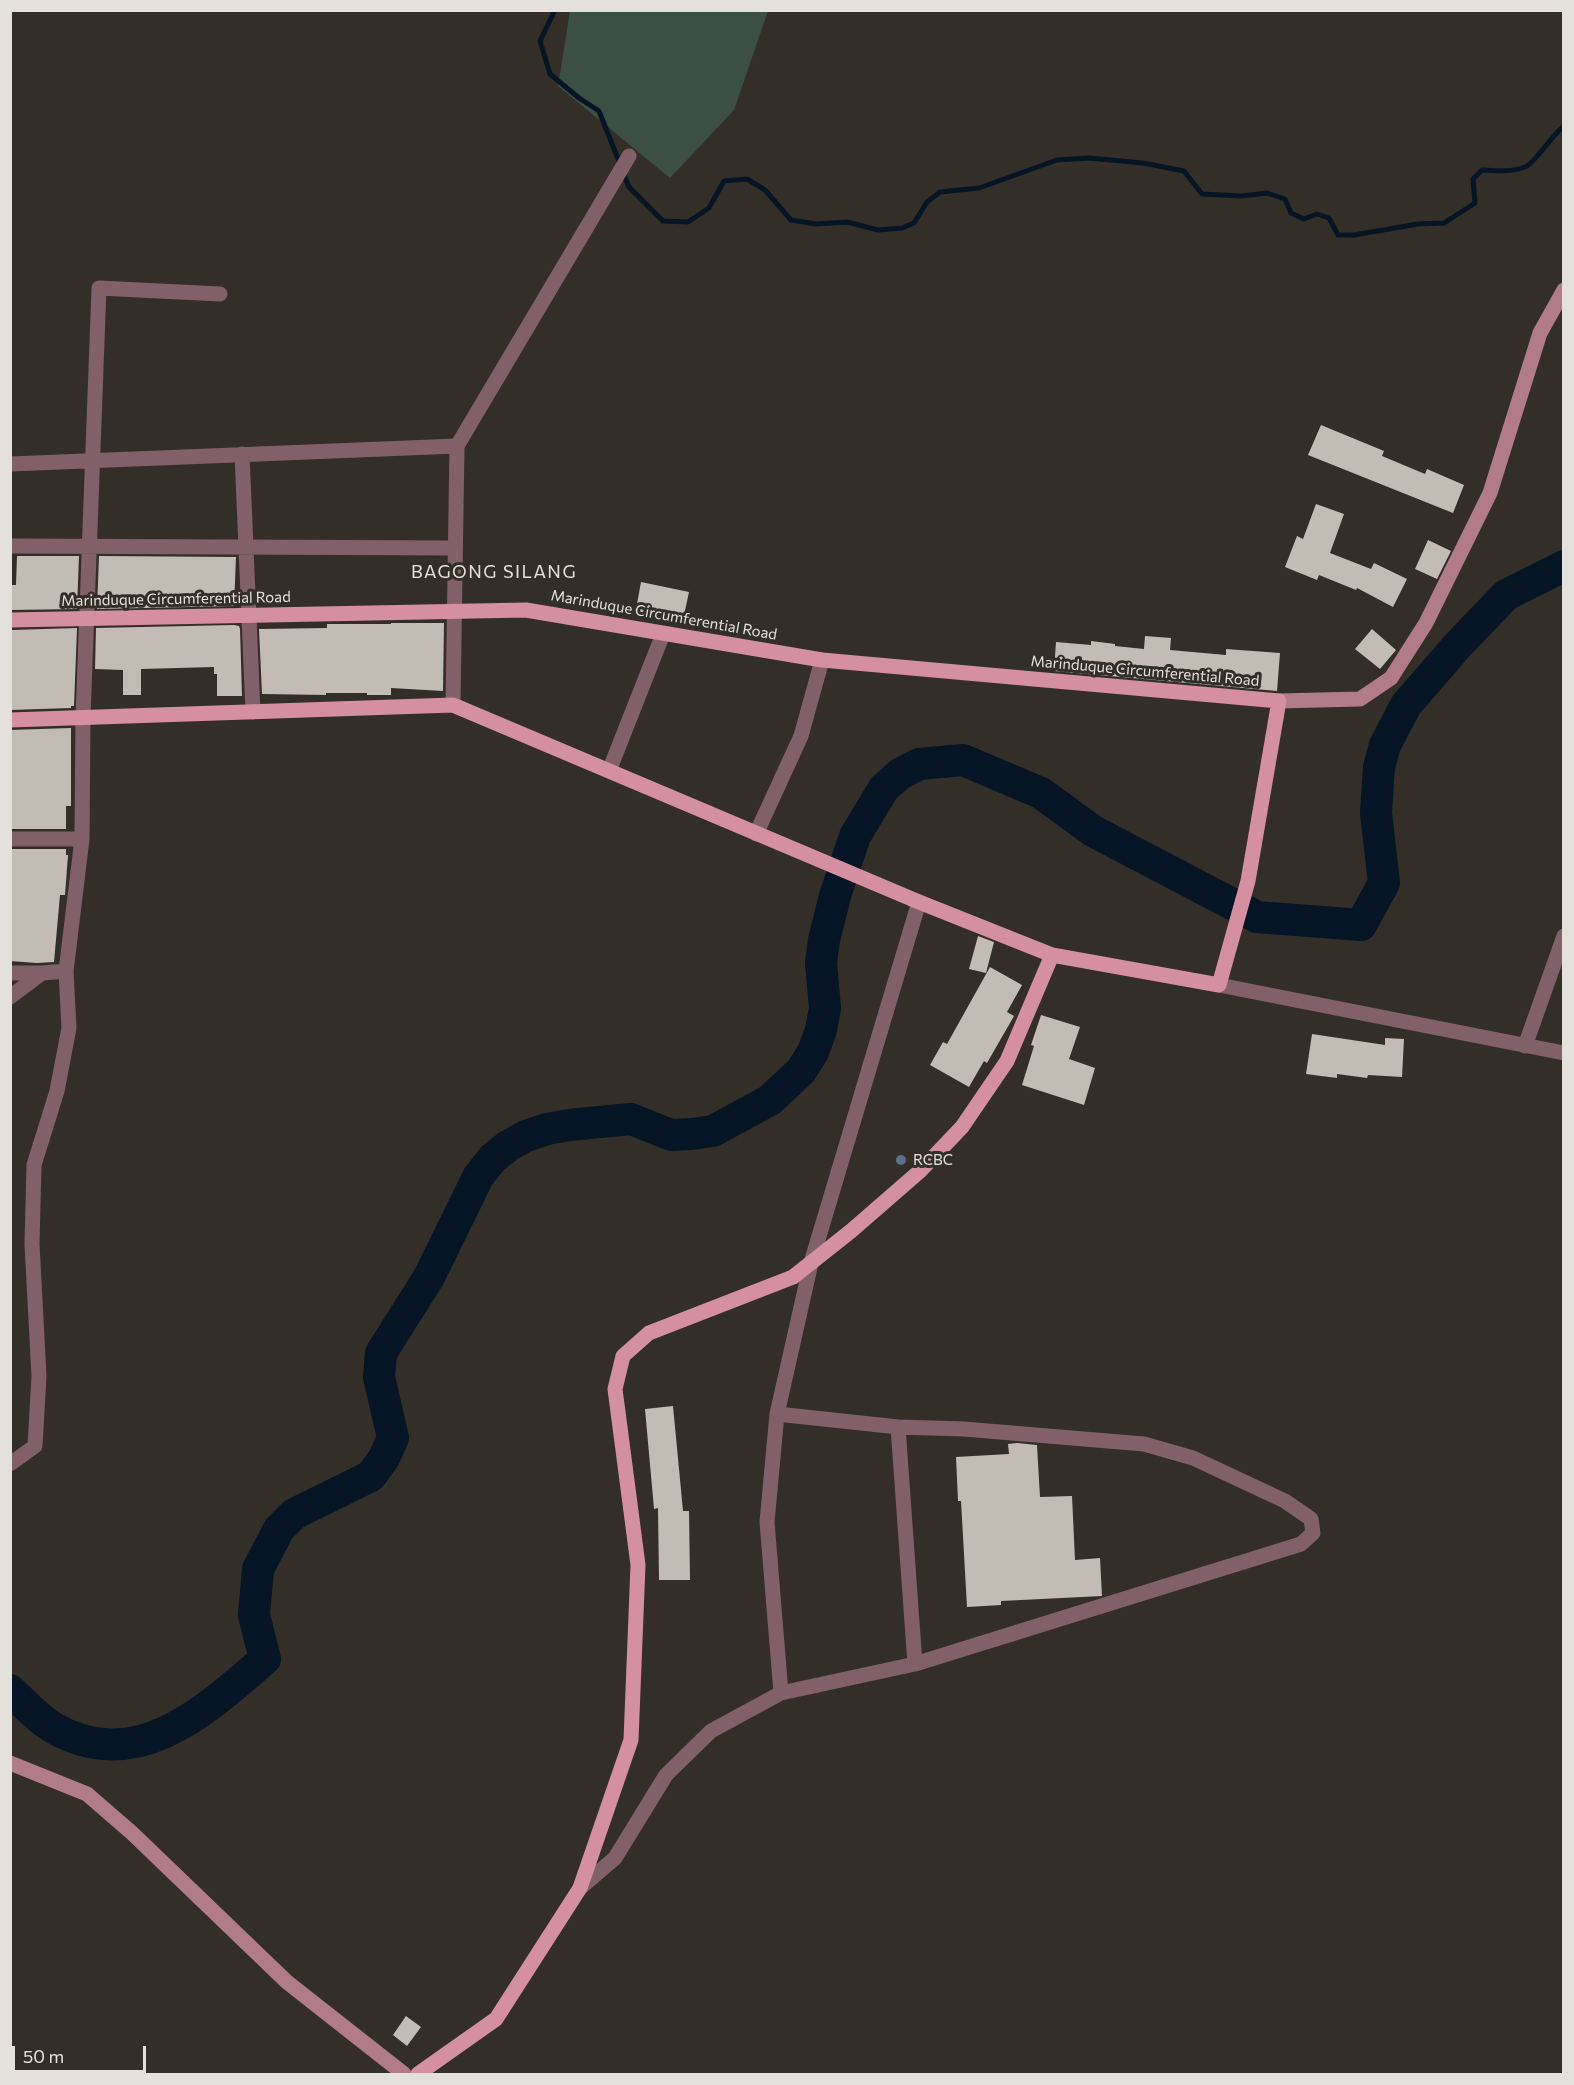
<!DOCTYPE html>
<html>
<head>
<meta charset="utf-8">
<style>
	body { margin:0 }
	#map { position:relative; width:1574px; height:2085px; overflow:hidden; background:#332f28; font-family:Commissioner,sans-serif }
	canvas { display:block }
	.frame { position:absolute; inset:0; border:12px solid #e4e1dd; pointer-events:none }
	.scale { position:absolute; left:12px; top:2046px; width:134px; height:27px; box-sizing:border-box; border:3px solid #e4e1dd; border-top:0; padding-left:8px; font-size:18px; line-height:21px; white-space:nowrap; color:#e4e1dd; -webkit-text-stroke:4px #332f28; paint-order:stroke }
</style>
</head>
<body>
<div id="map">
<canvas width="1574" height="2085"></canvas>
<div class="frame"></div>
<div class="scale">50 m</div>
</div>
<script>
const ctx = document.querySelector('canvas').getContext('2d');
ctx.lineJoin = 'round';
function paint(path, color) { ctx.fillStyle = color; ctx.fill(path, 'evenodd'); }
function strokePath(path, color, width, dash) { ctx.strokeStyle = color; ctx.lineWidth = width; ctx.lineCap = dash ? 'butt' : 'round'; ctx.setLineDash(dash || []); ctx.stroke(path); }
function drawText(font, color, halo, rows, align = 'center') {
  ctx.font = font + ' Commissioner,sans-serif'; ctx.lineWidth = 6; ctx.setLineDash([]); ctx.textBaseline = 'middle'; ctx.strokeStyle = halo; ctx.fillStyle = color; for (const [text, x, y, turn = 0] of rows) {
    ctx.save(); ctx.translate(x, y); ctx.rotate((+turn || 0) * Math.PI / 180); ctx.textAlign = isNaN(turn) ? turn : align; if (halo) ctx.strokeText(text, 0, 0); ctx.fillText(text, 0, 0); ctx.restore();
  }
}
const green = new Path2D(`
	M570 11V10L768 11 734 110 670 178 558 86Z`);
const stream = new Path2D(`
	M555 10 540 41 550 74 579 98 599 111 620 164
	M623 173 629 187 663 221 688 222 709 208 724 181 747 179 765 190 791 220 816 224 847 222 878 230 902 228 914 223 927 202 940 192 979 188 1057 160 1089 158 1143 163 1184 171 1202 194 1241 196 1267 193 1285 199 1291 213 1304 219 1317 214 1329 218 1338 235H1354L1418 224 1444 223 1475 203 1473 179 1482 170C1496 171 1512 172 1525 167 1534 164 1553 134 1564 126`);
const river = new Path2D(`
	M10 1690C24 1703 36 1717 52 1727 135 1776 204 1712 265 1659L254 1615 258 1569 279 1529 294 1514 371 1476 384 1458 393 1438 379 1377 381 1353 429 1277 478 1177 492 1159 508 1146 526 1136 547 1129 569 1125 631 1119 671 1135 692 1134 713 1131 770 1100 801 1071 813 1052 821 1030 825 1008 821 963 824 940 835 896 855 836 884 788 900 774 919 764 963 760 1041 793 1093 831 1257 917 1361 925 1384 883 1376 813 1379 767 1385 745 1406 705 1458 645 1506 595 1564 566`);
const building = new Path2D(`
	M1321 425 1384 451 1382 456 1425 474 1427 469 1464 485 1453 513 1308 455Z
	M1316 504 1344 514 1330 553 1371 569 1374 563 1407 579 1393 607 1357 588 1356 590 1319 575 1317 580 1285 567 1297 536 1303 539Z
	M1428 540 1451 551 1437 579 1415 569Z
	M17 556H79L77 609 10 610V585H16Z
	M99 556 236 557 234 606 97 609Z
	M641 582 689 592 682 625 635 615Z
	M391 623H444L443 691 391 688V695H367V693H326V695L262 694 259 629 327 628V624H391Z
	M234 625 239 626 240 629 242 696H217V674H214V667L141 669V695H123V670L95 669 96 628Z
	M77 628 74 706H71V708L10 710 12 630Z
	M1372 629 1396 650 1380 669 1355 649Z
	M1145 636 1171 638 1170 650 1226 655V649L1280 653 1277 691 1054 671 1056 642 1091 645V641L1115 644V646L1144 649Z
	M71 728V806H66V829H10V730Z
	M10 849H66V855H68L65 895H60L54 962 37 963 10 961Z
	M978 936 994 942 986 973 969 969Z
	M990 967 1022 985 1007 1012 1014 1016 987 1063 984 1061 969 1087 930 1065 943 1042 947 1044Z
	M1041 1015 1080 1027 1069 1059 1095 1068 1084 1105 1022 1085 1034 1046 1031 1045Z
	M1312 1034 1385 1045V1038L1404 1039 1402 1077 1368 1075 1367 1078 1337 1074V1078L1306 1074Z
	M673 1406 683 1511H689L690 1580H659L658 1508 654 1509 645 1409Z
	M1017 1443 1037 1445 1040 1497 1072 1496 1075 1560 1100 1558 1102 1596 1001 1601V1605L967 1607 961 1501H958L956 1457 1009 1454 1008 1444Z
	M406 2016 421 2027 407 2046 393 2035Z`);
const street = new Path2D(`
	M242 454 253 712
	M10 464 457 446
	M10 546 455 548
	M453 705 457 446 629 156
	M609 771 663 634
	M756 834 801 736 822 660
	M10 839H82
	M10 973H42L66 971
	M1219 985 1564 1053
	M10 997 42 973
	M1525 1046 1564 936
	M777 1414 767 1522 781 1693
	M898 1427 915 1664
	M10 1464 35 1446 39 1376 32 1244 34 1165 57 1091 69 1028 66 971 82 839 83 717 99 288 220 294
	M580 1888 615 1858 666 1775 711 1731 781 1693 915 1664 1301 1544 1313 1533 1311 1519 1285 1501 1193 1458 1144 1444 964 1429 898 1427 777 1414 811 1263 919 902`);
const secondary = new Path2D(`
	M1279 701 1360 699 1391 678 1426 623 1490 493 1540 333 1564 290
	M10 1763 87 1794 132 1833 287 1982 404 2074`);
const primary = new Path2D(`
	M10 620 526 610 822 660 1279 701 1248 881 1219 985 1052 955 919 902 453 705 10 720
	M418 2074 496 2019 580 1888 631 1740 638 1565 615 1389 623 1356 649 1333 793 1277 851 1231 920 1171 962 1127 1007 1061 1052 955`);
const markers = [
	[901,1160,6,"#5c6f8a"]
];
const streetNames = [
	["Marinduque Circumferential Road",176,599,-1],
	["Marinduque Circumferential Road",664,615,10],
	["Marinduque Circumferential Road",1145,671,5]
];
const poiNames = [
	["RCBC",913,1160]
];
const quarterNames = [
	["BAGONG SILANG",494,572]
];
paint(green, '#3b4f44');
strokePath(stream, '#051526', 5);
strokePath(river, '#051526', 32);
paint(building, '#c2bcb4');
strokePath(street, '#826069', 15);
strokePath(secondary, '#b17b89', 15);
strokePath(primary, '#d48fa1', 15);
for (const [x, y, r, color] of markers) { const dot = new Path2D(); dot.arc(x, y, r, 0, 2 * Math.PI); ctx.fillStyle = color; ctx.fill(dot); strokePath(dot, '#332f28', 2); }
drawText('15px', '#e4e1dd', '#332f28', streetNames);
drawText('15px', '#e4e1dd', '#332f28', poiNames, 'left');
ctx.letterSpacing = '1.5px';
drawText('18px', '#e4e1dd', '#332f28', quarterNames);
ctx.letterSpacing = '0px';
</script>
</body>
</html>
